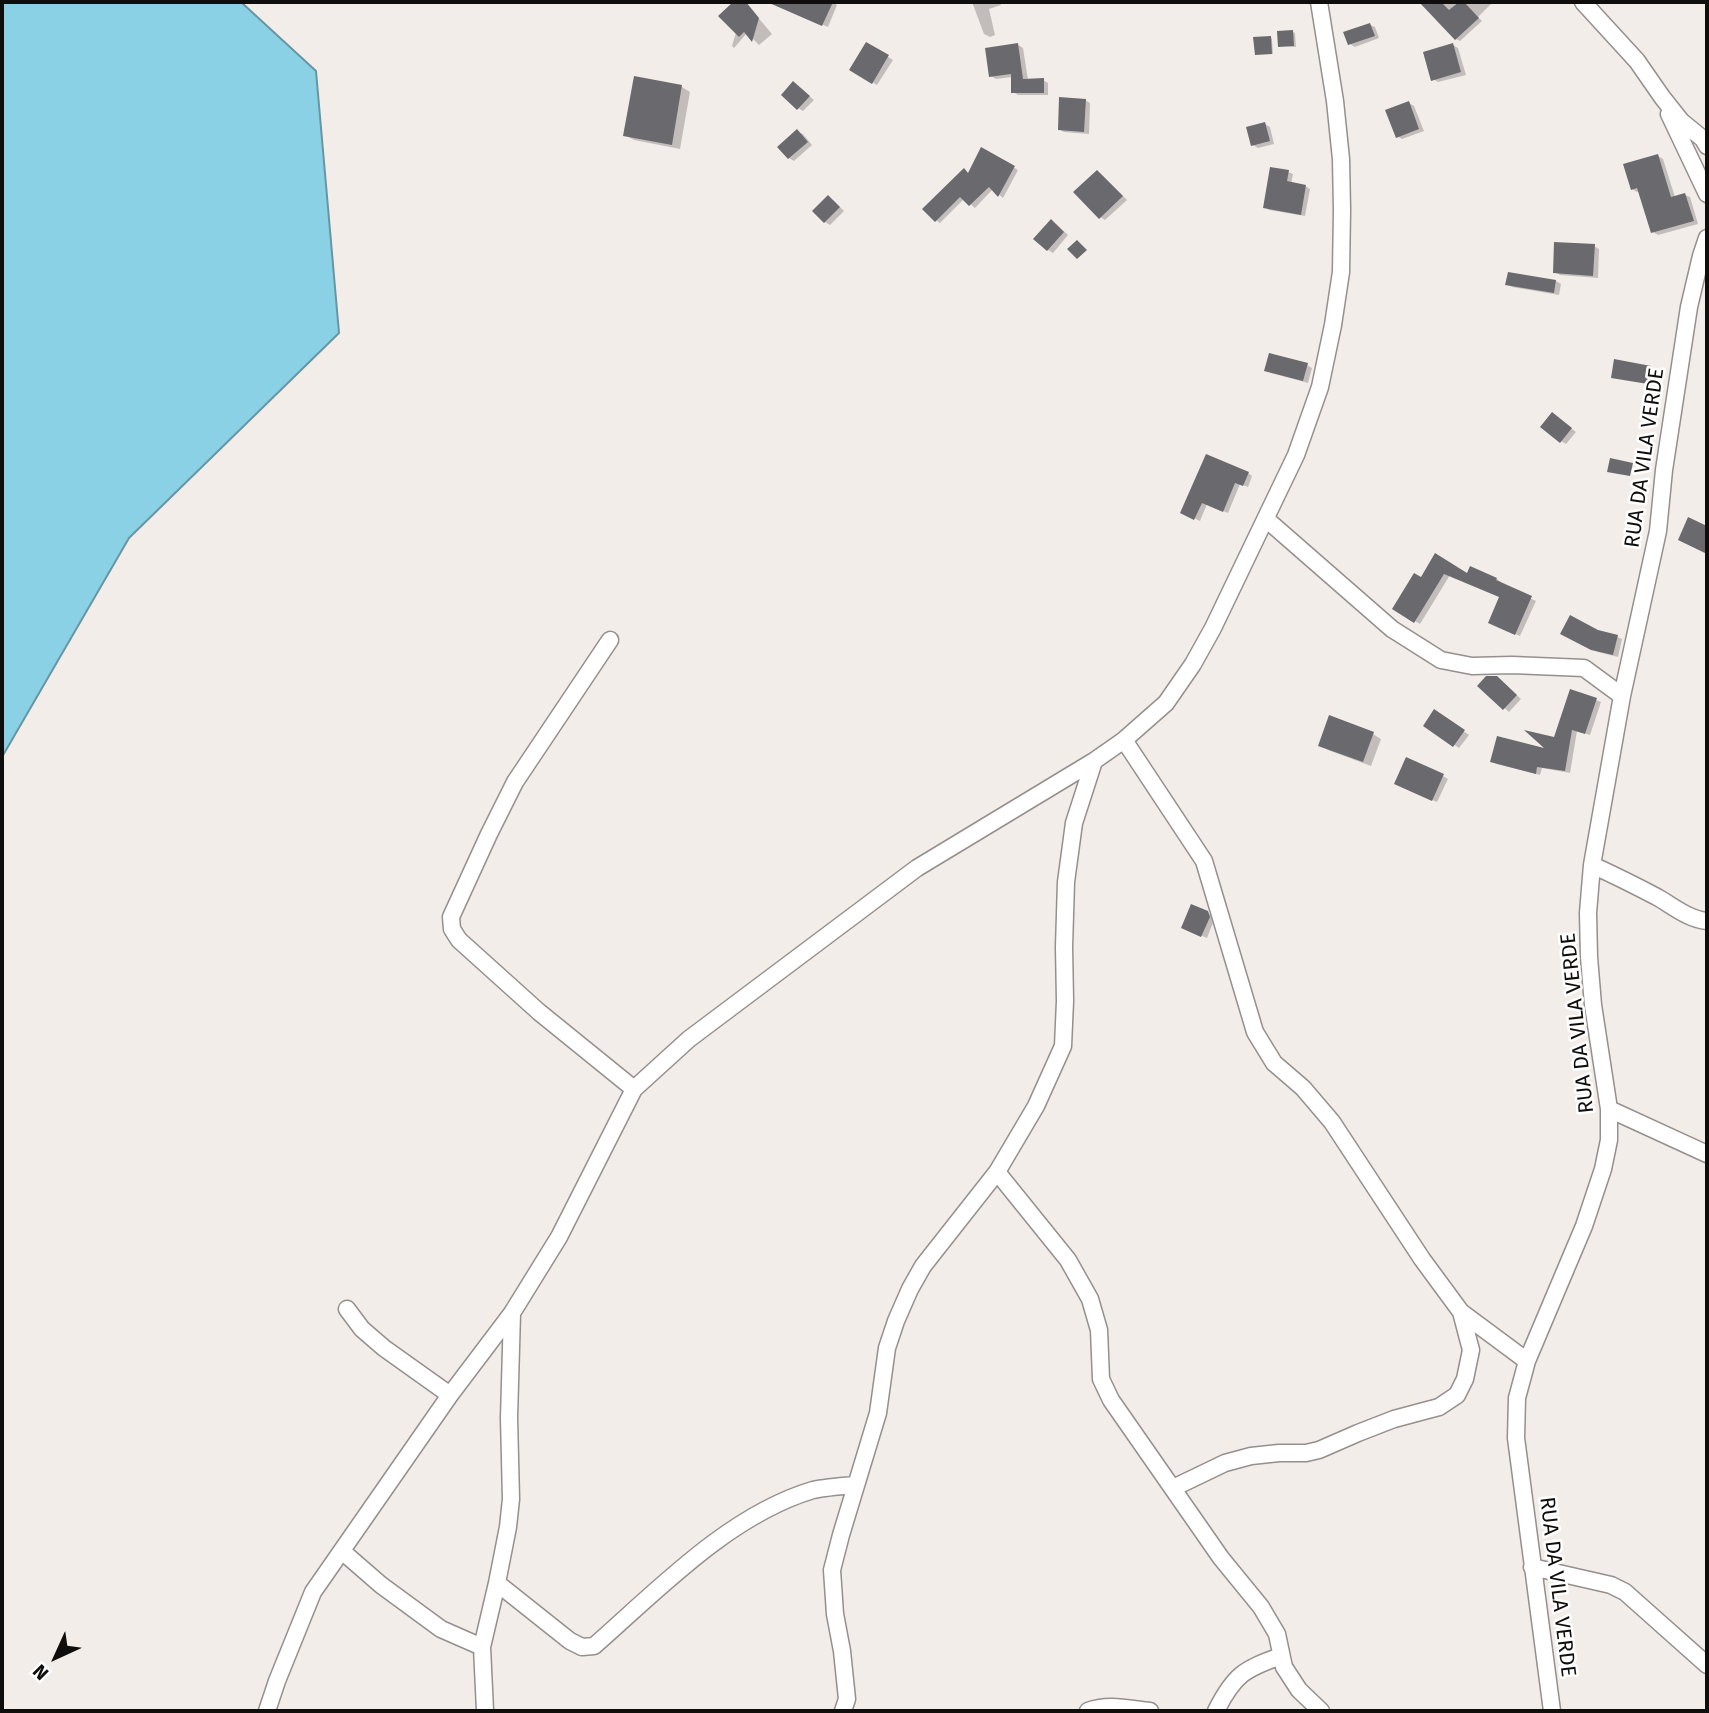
<!DOCTYPE html>
<html>
<head>
<meta charset="utf-8">
<style>
	body { margin:0 }
	#map { position:relative; width:1709px; height:1713px; overflow:hidden; background:#f3edea; font-family:"Fira Sans",sans-serif }
	canvas { display:block }
	.frame { position:absolute; inset:0; border:4px solid #100e0d; pointer-events:none }
	.north { position:absolute; left:21px; top:1622px; width:70px; height:70px; -webkit-text-stroke:5px #fff; paint-order:stroke; rotate:225deg; font-size:19px; font-weight:700; line-height:28px; text-align:center; color:#100e0d }
	.north::after { content:''; display:block; margin:auto; width:24px; height:32px; background:#100e0d; clip-path:polygon(50% 0,100% 100%,50% 72%,0 100%) }
</style>
</head>
<body>
<div id="map">
<canvas width="1709" height="1713"></canvas>
<div class="frame"></div>
<div class="north">N</div>
</div>
<script>
const ctx = document.querySelector('canvas').getContext('2d');
ctx.lineJoin = 'round';
function paint(path, color) { ctx.fillStyle = color; ctx.fill(path, 'evenodd'); }
function strokePath(path, color, width, dash) { ctx.strokeStyle = color; ctx.lineWidth = width; ctx.lineCap = dash ? 'butt' : 'round'; ctx.setLineDash(dash || []); ctx.stroke(path); }
function drawText(font, color, halo, rows, align = 'center') {
  ctx.font = font + ' "Fira Sans",sans-serif'; ctx.lineWidth = 5; ctx.setLineDash([]); ctx.textBaseline = 'middle'; ctx.strokeStyle = halo; ctx.fillStyle = color; for (const [text, x, y, turn = 0] of rows) {
    ctx.save(); ctx.translate(x, y); ctx.rotate((+turn || 0) * Math.PI / 180); ctx.textAlign = isNaN(turn) ? turn : align; if (halo) ctx.strokeText(text, 0, 0); ctx.fillText(text, 0, 0); ctx.restore();
  }
}
const water = new Path2D(`
	M2 2H241L316 71 339 333 129 538 2 757Z`);
const shadow = new Path2D(`
	M745 2 772 34 759 45 747 33 734 48 732 46Z
	M769 2H832L837 5 828 27Z
	M972 2H1000L1001 5 989 9 995 35 990 37 984 34Z
	M1432 2H1493L1478 17 1482 21 1460 41 1456 39 1426 7Z
	M1370 25 1375 27 1379 38 1355 47 1350 44Z
	M1293 32 1295 33 1296 47 1280 46Z
	M1270 38 1272 39 1273 54H1256Z
	M867 44 893 60 877 85 852 70Z
	M1018 45 1023 48 1028 80H1043L1048 83V95H1018L1013 92 1012 77 996 79 991 76Z
	M1453 45 1458 48 1466 75 1438 82 1433 79Z
	M636 79 682 87 690 92 680 149 634 140 625 135Z
	M794 83 814 100 803 111 798 108Z
	M1085 100 1090 103 1089 134 1064 132 1059 129Z
	M1409 103 1414 106 1424 131 1402 139 1397 136Z
	M1265 124 1270 127 1274 144 1258 148 1253 145Z
	M798 132 803 134 812 145 794 161 789 158Z
	M982 149 1018 170 1003 198 993 189 975 208 964 199 940 223 936 220 964 171 970 174Z
	M1658 156 1663 159 1675 197 1685 195 1690 197 1698 224 1658 235 1653 232 1640 191 1637 192 1632 189Z
	M1097 172 1102 175 1127 200 1105 220 1100 217Z
	M1288 172 1293 174 1291 184 1305 186 1310 189 1305 216 1269 210 1265 207Z
	M833 200 844 211 830 225 825 222Z
	M1056 224 1068 235 1053 253 1048 250Z
	M1594 246 1599 249 1598 278 1560 275 1555 272Z
	M1556 281 1561 284 1559 295 1512 287 1507 284Z
	M1307 365 1312 368 1308 383 1271 373 1266 370Z
	M1650 367 1655 370 1653 383 1616 377Z
	M1557 417 1576 432 1566 444 1561 441Z
	M1248 473 1252 476 1248 487 1240 484 1228 513 1207 504 1200 521 1182 512Z
	M1435 556 1468 576 1471 568 1497 579 1501 582 1500 584 1536 601 1520 636 1495 625 1501 597 1450 575 1420 624 1394 609 1421 579Z
	M1598 632 1617 637 1622 639 1618 657 1598 652 1562 633Z
	M1502 681 1521 699 1509 712 1479 686Z
	M1596 700 1601 702 1590 735 1577 731 1570 773 1542 768 1540 775 1497 764 1492 761 1550 751 1555 739Z
	M1440 715 1469 735 1459 748 1425 725Z
	M1373 734 1381 739 1371 766 1328 750 1320 745Z
	M1443 776 1448 779 1437 802 1401 786Z
	M1207 913 1213 916 1214 920 1207 938 1188 930Z`);
const building = new Path2D(`
	M733 2H746L759 18 752 42 744 32 739 37 718 16Z
	M767 2H833L822 26Z
	M1419 2H1441L1449 10 1459 2H1464L1479 18 1455 40Z
	M1370 23 1375 36 1348 45 1343 32Z
	M1293 30 1294 46 1278 47 1277 31Z
	M1271 36 1272 54 1255 55 1253 37Z
	M866 42 889 55 872 84 849 70Z
	M1018 43 1023 79 1044 78V93H1011V74L989 77 985 48Z
	M1453 43 1461 72 1431 81 1423 52Z
	M634 76 682 85 672 145 623 136Z
	M793 81 810 96 797 110 781 95Z
	M1059 97 1086 99 1084 132 1058 130Z
	M1409 101 1419 129 1396 138 1385 110Z
	M1265 122 1270 141 1251 146 1246 127Z
	M797 129 808 142 788 159 777 147Z
	M981 147 1015 166 998 197 989 187 969 206 960 197 935 222 922 209 964 168 968 173Z
	M1658 154 1671 197 1685 193 1694 221 1651 233 1637 188 1631 190 1623 164Z
	M1270 167 1289 170 1287 181 1306 185 1301 215 1263 208Z
	M1097 170 1123 196 1099 219 1073 192Z
	M828 195 840 207 824 223 812 211Z
	M1051 219 1064 232 1047 251 1033 239Z
	M1077 240 1087 250 1077 259 1067 249Z
	M1554 242 1595 244 1593 276 1553 273Z
	M1508 272 1556 280 1554 293 1505 285Z
	M1269 353 1308 363 1303 381 1264 371Z
	M1614 359 1651 366 1648 384 1611 378Z
	M1552 412 1572 428 1560 443 1540 427Z
	M1206 454 1249 472 1243 486 1235 483 1223 512 1202 503 1194 520 1180 513Z
	M1610 458 1633 463 1630 476 1607 472Z
	M1688 517 1707 526V554L1678 540Z
	M1435 553 1467 573 1470 566 1497 578 1496 580 1532 596 1515 635 1488 623 1499 597 1444 574 1414 623 1392 609 1414 573 1421 577Z
	M1570 615 1598 630 1618 635 1613 655 1591 650 1560 634Z
	M1486 676H1497L1517 695 1503 710 1477 686Z
	M1570 689 1597 698 1585 734 1572 730 1565 771 1537 767 1536 774 1490 762 1497 736 1544 748 1524 730 1554 737Z
	M1434 709 1465 730 1453 747 1423 726Z
	M1329 715 1374 732 1363 762 1318 746Z
	M1406 757 1444 774 1432 801 1394 784Z
	M1191 904 1208 911 1210 917 1201 937 1181 928Z`);
const minor = new Path2D(`
	M1583 2 1637 61 1662 97 1681 121 1703 139 1707 146
	M1669 114 1707 194
	M1266 519 1392 629 1441 660 1472 666 1512 665 1584 668 1622 696
	M610 640 515 782 489 834 451 917 452 929 459 940 539 1012 634 1089
	M1124 740 1204 861 1255 1032 1274 1063 1303 1088 1332 1122 1422 1259 1461 1312 1527 1361
	M1592 865C1614 875 1636 886 1657 897 1673 906 1688 919 1707 921
	M1609 1109 1707 1154
	M997 1172 1068 1260 1090 1299 1099 1330 1101 1379 1111 1400 1221 1558 1261 1607 1277 1634 1284 1667 1299 1690 1321 1711
	M347 1309 362 1329 384 1348 450 1395
	M1173 1488 1225 1463 1251 1456 1279 1453H1306L1319 1450 1358 1433 1394 1419 1439 1407 1457 1395 1465 1379 1471 1350 1461 1312
	M343 1552 381 1585 441 1629 482 1647
	M1532 1567 1611 1585 1625 1592 1707 1665
	M497 1583 570 1641 582 1647 594 1646C658 1590 729 1515 813 1490 826 1487 842 1486 856 1485
	M267 1711 277 1681 313 1592 450 1395 512 1313 559 1237 634 1089 689 1039 917 868 1094 761 1124 740 1166 703 1193 664 1213 628 1296 455 1320 387 1333 325 1341 272 1342 210 1341 159 1335 101 1319 2
	M485 1711 482 1647 497 1583 508 1527 511 1499 509 1418 512 1313
	M843 1711 847 1699 842 1651 835 1614 832 1570 841 1535 878 1413 887 1348 896 1321 910 1289 923 1266 997 1172 1036 1106 1063 1046 1065 1001 1064 947 1066 882 1074 823 1094 761
	M1088 1711C1108 1703 1130 1709 1150 1711
	M1216 1711C1234 1675 1244 1669 1281 1656
	M1552 1711 1516 1438 1517 1398 1527 1361 1584 1226 1603 1169 1609 1140V1109L1593 1005 1589 957 1588 913 1592 865 1622 696 1658 531 1664 470 1689 307 1701 256 1707 238`);
const streetNames = [
	["RUA DA VILA VERDE",1645,458,-82],
	["RUA DA VILA VERDE",1578,1023,-96],
	["RUA DA VILA VERDE",1557,1587,83]
];
paint(water, '#8bd1e5');
strokePath(water, '#6696a4', 2);
paint(shadow, '#0003');
paint(building, '#69696e');
strokePath(minor, '#958f8d', 19);
strokePath(minor, '#fff', 16);
drawText('21px', '#100e0d', '#fff', streetNames);
</script>
</body>
</html>
